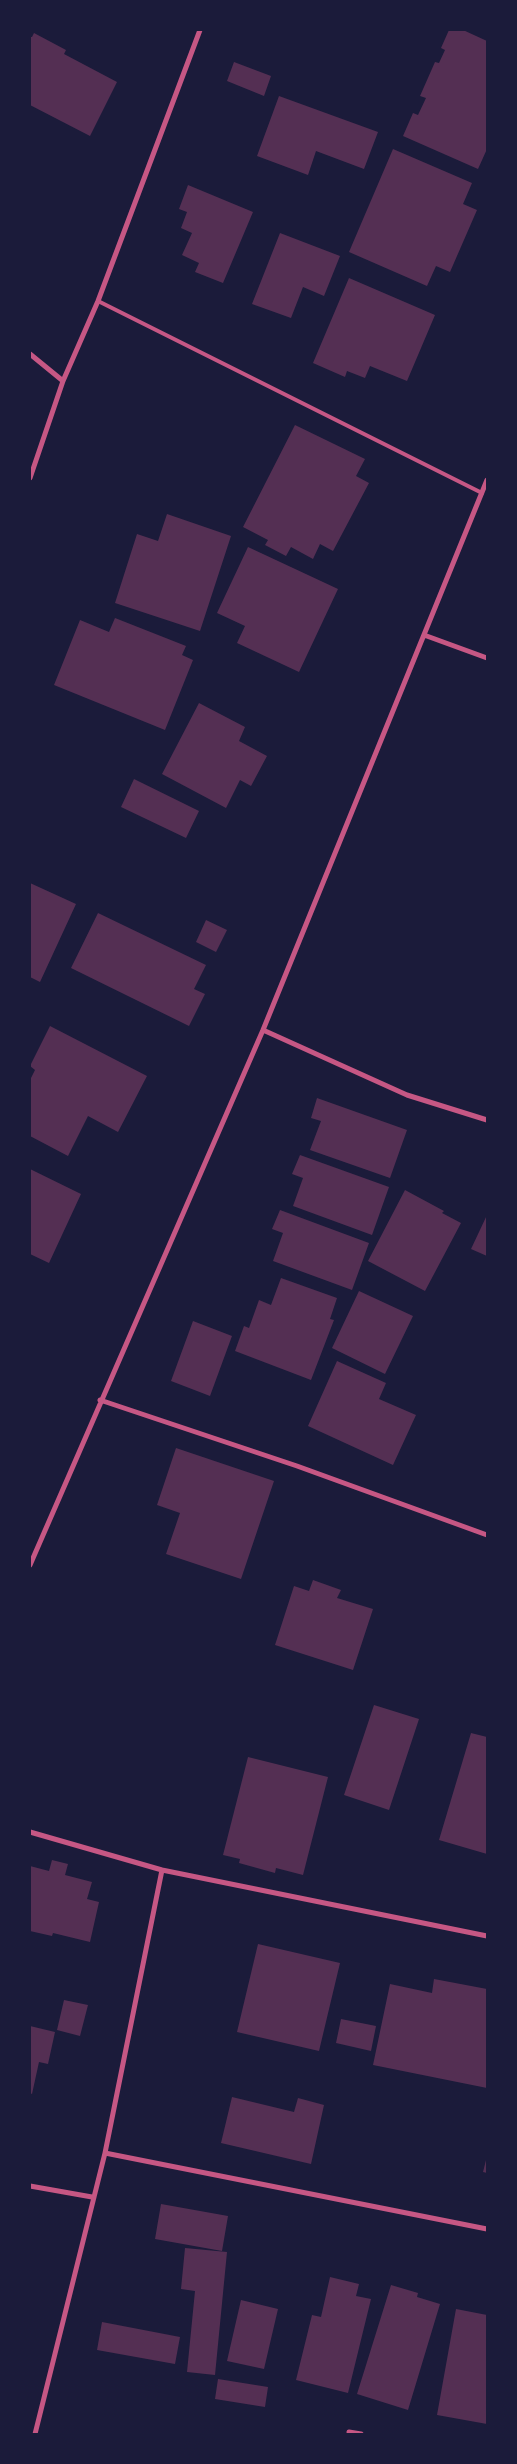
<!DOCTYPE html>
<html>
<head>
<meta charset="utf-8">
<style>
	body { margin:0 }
	#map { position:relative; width:517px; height:2464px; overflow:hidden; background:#1b1b3a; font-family:"IBM Plex Sans",sans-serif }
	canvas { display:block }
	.frame { position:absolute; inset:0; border:31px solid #1b1b3a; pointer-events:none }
</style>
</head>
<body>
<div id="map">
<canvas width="517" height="2464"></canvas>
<div class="frame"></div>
</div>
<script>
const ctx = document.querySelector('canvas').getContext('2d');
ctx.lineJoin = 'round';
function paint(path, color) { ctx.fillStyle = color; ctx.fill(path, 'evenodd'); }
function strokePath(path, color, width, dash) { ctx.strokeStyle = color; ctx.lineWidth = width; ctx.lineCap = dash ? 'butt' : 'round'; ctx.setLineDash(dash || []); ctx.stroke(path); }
const building = new Path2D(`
	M449 30H463L487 41V149L478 169 403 136 413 113 418 115 426 98 420 96 435 62 439 63 445 50 441 48Z
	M34 33 66 50 64 54 117 82 90 136 30 105V37H32Z
	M234 62 271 76 264 96 227 81Z
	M279 96 378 132 364 169 316 151 308 175 257 156Z
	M393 149 472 183 463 204 477 210 450 272 436 266 427 286 349 252Z
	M188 185 253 212 223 283 195 272 199 263 182 255 192 233 181 228 187 212 179 209Z
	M280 233 340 256 324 296 303 287 291 318 252 304Z
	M349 278 435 315 407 381 370 366 365 378 347 371 345 377 313 363Z
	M295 425 365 459 356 476 369 483 333 551 320 544 313 559 291 547 286 556 265 545 268 540 243 527Z
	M167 514 231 536 200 631 115 603 137 534 158 541Z
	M248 547 338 589 299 672 237 643 245 626 217 613Z
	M115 618 186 646 182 655 193 660 165 730 54 685 80 620 109 632Z
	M199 703 245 727 239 741 267 756 251 786 240 780 226 808 162 774Z
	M134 779 199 811 186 838 121 807Z
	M30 883 76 904 40 982 30 977Z
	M98 913 206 965 194 989 205 994 189 1026 71 968Z
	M206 920 227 930 216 952 196 942Z
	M50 1026 147 1076 118 1132 88 1116 68 1156 30 1136V1080L35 1070 30 1066Z
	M317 1098 407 1130 390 1178 310 1150 321 1121 311 1118Z
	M300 1155 389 1187 372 1235 293 1206 303 1178 292 1174Z
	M30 1169 81 1194 49 1263 30 1254Z
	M405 1190 444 1211 442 1213 461 1223 425 1291 368 1261Z
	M280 1210 369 1243 352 1290 273 1261 283 1233 272 1229Z
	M487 1215V1256L471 1249Z
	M281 1278 337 1298 330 1319 334 1320 311 1380 235 1351 244 1326 249 1328 259 1300 271 1305Z
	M359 1291 413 1316 385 1374 332 1348Z
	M193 1321 232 1336 210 1396 171 1381Z
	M337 1361 386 1383 379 1399 416 1415 393 1465 308 1426Z
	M176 1448 274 1481 241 1579 166 1554 180 1513 157 1505Z
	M313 1580 341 1590 337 1598 373 1609 353 1670 275 1645 294 1586 309 1591Z
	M374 1705 419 1719 389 1810 344 1795Z
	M471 1733 487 1737V1854L439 1840Z
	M248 1757 328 1777 303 1875 276 1868 275 1873 239 1863 240 1859 223 1855Z
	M52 1860 68 1864 65 1875 92 1882 87 1899 99 1902 90 1942 53 1933 52 1936 30 1931V1866L49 1871Z
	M258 1944 340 1963 319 2051 237 2032Z
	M434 1979 487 1989V2088L373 2065 390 1984 432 1993Z
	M64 2000 88 2005 80 2036 57 2030Z
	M341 2019 376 2026 371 2051 336 2043Z
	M30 2026 55 2032 48 2064 39 2062 32 2094 30 2093Z
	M232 2097 294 2112 298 2098 324 2105 311 2164 221 2143Z
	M486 2160H487V2173L483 2172Z
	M161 2204 228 2216 222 2251 155 2239Z
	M185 2248 227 2252 215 2375 187 2372 195 2291 181 2289Z
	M330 2277 359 2284 356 2296 371 2299 348 2393 296 2380 312 2315 321 2317Z
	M391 2285 418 2293 417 2297 440 2304 408 2410 357 2394Z
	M241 2300 278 2309 264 2369 227 2361Z
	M456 2309 487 2315V2424L437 2415Z
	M102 2322 180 2337 175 2364 97 2350Z
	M218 2379 268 2387 265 2407 215 2399Z`);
const service = new Path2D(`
	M98 301 482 493`);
const minor = new Path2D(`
	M30 354 63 381
	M30 478 63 381 98 301 200 30
	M424 635 487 658
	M263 1030 407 1095 487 1120
	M100 1400 297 1466 487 1535
	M30 1565 263 1030 487 480
	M30 1832 162 1870 487 1936
	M105 2153 487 2229
	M30 2186 92 2197
	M349 2432 361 2434
	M35 2434 105 2153 162 1870`);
paint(building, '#542f53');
strokePath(service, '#c65784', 4);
strokePath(minor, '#c65784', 5);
</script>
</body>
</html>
